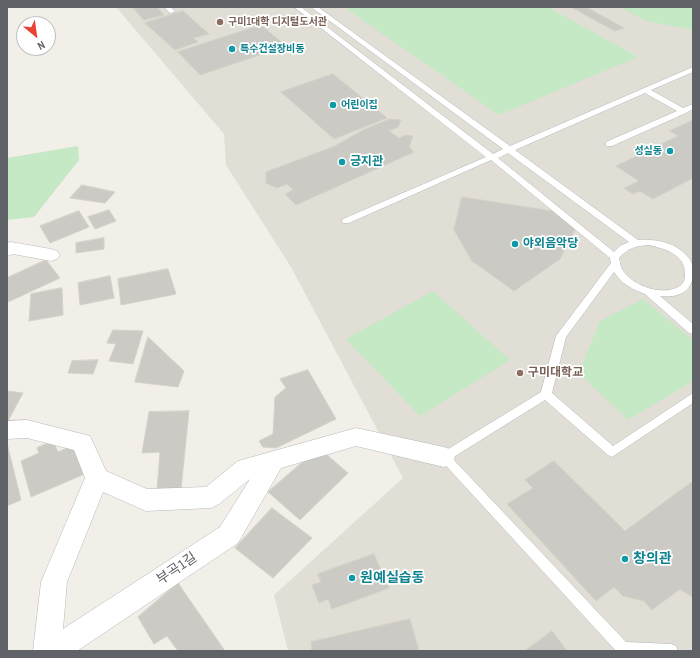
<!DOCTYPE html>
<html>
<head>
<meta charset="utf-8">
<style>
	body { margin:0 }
	#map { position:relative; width:700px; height:658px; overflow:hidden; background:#f1efe8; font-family:"Archivo Narrow",sans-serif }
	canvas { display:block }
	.frame { position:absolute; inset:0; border:8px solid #5f6368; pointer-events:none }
	.north { position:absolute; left:16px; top:16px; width:40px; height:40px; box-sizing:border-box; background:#fff; border:1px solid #bfc1c3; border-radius:50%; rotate:151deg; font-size:11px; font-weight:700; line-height:16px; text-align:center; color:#5f6368 }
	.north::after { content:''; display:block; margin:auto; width:14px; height:18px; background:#ea4335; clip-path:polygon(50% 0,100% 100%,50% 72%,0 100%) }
</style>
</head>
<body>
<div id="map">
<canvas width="700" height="658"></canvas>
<div class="frame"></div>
<div class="north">N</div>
</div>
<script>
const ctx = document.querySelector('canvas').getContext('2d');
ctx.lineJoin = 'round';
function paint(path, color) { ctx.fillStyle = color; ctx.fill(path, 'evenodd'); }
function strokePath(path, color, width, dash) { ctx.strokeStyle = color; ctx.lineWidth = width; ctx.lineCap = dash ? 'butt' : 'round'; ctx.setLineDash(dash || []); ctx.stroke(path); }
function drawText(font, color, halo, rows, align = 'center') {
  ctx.font = font + ' "Archivo Narrow","Noto Sans KR",sans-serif'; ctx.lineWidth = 3.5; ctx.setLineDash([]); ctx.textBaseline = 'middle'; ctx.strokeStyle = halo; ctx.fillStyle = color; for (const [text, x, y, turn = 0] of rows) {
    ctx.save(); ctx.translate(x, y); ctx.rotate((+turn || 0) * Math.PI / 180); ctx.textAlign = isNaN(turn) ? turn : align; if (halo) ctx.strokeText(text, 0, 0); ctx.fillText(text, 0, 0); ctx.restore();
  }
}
const education = new Path2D(`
	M116 7H693V651H288L274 595 403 478 291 267 226 165 224 134Z`);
const green = new Path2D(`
	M344 7H548L638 57 499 115Z
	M619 7H693V30L646 21Z
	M78 146 79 160 34 217 7 220V158Z
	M433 291 510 360 420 416 346 339Z
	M643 299 693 340V381L628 420 579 373 600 321Z`);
const building = new Path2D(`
	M133 7H157L164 15 144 20Z
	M571 7H586L624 28 615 31Z
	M183 11 209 34 193 38 198 42 175 50 145 23Z
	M261 25 286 46 200 75 178 52Z
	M333 74 387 118 334 139 281 92Z
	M390 119 401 120 398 127 389 131 399 138 406 135 413 136 409 147 414 152 296 205 285 194 293 190 287 184 277 188 266 183V172L335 146 363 130Z
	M693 120V178L653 199 640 191 633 194 624 188 639 181 616 166 678 136 670 131Z
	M82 185 115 192 105 203 70 198Z
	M462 197 552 211 575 229 560 259 514 291 472 261 454 230Z
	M109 210 116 221 95 229 88 217Z
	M79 211 89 227 50 243 40 226Z
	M104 238V249L76 253V243Z
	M46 260 60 278 8 302 7 278Z
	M168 269 176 294 121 305 118 279Z
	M110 276 114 298 80 305 78 283Z
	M62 288 63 315 29 321 31 294Z
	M113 330 143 331 133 364 109 361 116 344 107 343Z
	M148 337 184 371 178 387 135 382Z
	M98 360 93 374 68 373 72 361Z
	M308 370 336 419 276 448 263 447 259 441 273 434 275 397 286 388 280 379Z
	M7 391 23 393 7 423Z
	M189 411 181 489 157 490 160 452 142 453 149 412Z
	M53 441 58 452 76 444 87 473 31 497 21 461 39 453 37 448Z
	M7 443 21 500 7 506Z
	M319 448 348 473 300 520 268 492Z
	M554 461 625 531 693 481V596L692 597 680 589 652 610 644 601 623 596 614 587 596 601 507 504 533 488 525 480Z
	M272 508 312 538 273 578 235 548Z
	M374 554 389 588 332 609 328 599 319 603 312 585 321 582 318 574Z
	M178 583 225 651H178L167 636 154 644 138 617Z
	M410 619 419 651H312L311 642Z
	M552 631 567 651H525Z`);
const lane = new Path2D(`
	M164 7H171L175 12 170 13Z
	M294 7H301L493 154 503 149 311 7H318L510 146 693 67V72L651 90 683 108 693 104V109L686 113 612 146H606V142L677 111 645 93 515 150 638 240C655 239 675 242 687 256 692 261 693 266 693 273 693 292 678 298 660 296L693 324V334L689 333 645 294 633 289 622 282 614 272 566 337 552 393 613 446 693 393V403L612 457 608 455 545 400 452 458 626 642 671 644 676 646 678 651H616L438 457 440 454 541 392 556 336 611 263 610 258 491 160 349 223H343L342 221 343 219 486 157ZM508 153 629 242 620 246 614 252 498 158ZM648 245C665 248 686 255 685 275 685 279 684 283 680 286 663 297 632 286 622 269 620 266 620 261 619 258 628 248 635 246 648 245Z`);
const street = new Path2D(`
	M11 242 51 249 57 251 60 255 57 259 51 261 13 254 7 256V243Z
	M27 420 90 436 106 471 147 489 206 487 238 461 356 428 444 447 452 450 455 457 452 464 444 467 356 446 281 468 238 543 77 651H33L41 582 85 478 74 450 27 438 7 439V421ZM250 479 220 527 63 629 67 582 103 492 146 511 211 508 219 504Z`);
const markers = [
	[220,22,4,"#8d6e63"],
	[232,49,4,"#0f9aa8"],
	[333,105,4,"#0f9aa8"],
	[670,151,4,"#0f9aa8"],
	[342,162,4,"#0f9aa8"],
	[515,244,4,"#0f9aa8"],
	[520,373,4,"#8d6e63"],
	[625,559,4,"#0f9aa8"],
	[352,578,4,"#0f9aa8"]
];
const farEducationnames = [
	["구미1대학 디지털도서관",228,22]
];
const farCulturenames = [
	["특수건설장비동",240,49],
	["어린이집",341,105],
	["성실동",662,151,"right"]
];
const cultureNames = [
	["긍지관",350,162],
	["야외음악당",523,244]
];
const educationNames = [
	["구미대학교",528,373]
];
const nearCulturenames = [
	["창의관",633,559],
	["원예실습동",360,578]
];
const nearStreetnames = [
	["부곡1길",177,569,-34]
];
paint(education, '#e1ded6');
paint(green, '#c5e8c5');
paint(building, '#cccac5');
strokePath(building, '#d6d1c6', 1);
strokePath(lane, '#b5b8bc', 1);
strokePath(street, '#b5b8bc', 1);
paint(lane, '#fff');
paint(street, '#fff');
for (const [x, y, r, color] of markers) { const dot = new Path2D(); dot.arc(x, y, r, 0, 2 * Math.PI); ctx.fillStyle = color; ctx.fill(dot); strokePath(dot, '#fff', 1.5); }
drawText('bold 10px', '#785e54', '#fff', farEducationnames, 'left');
drawText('bold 10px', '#0d838f', '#fff', farCulturenames, 'left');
drawText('bold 12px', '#0d838f', '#fff', cultureNames, 'left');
drawText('bold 12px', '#785e54', '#fff', educationNames, 'left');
drawText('bold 14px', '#0d838f', '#fff', nearCulturenames, 'left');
drawText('14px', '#5f6368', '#fff', nearStreetnames);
</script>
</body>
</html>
